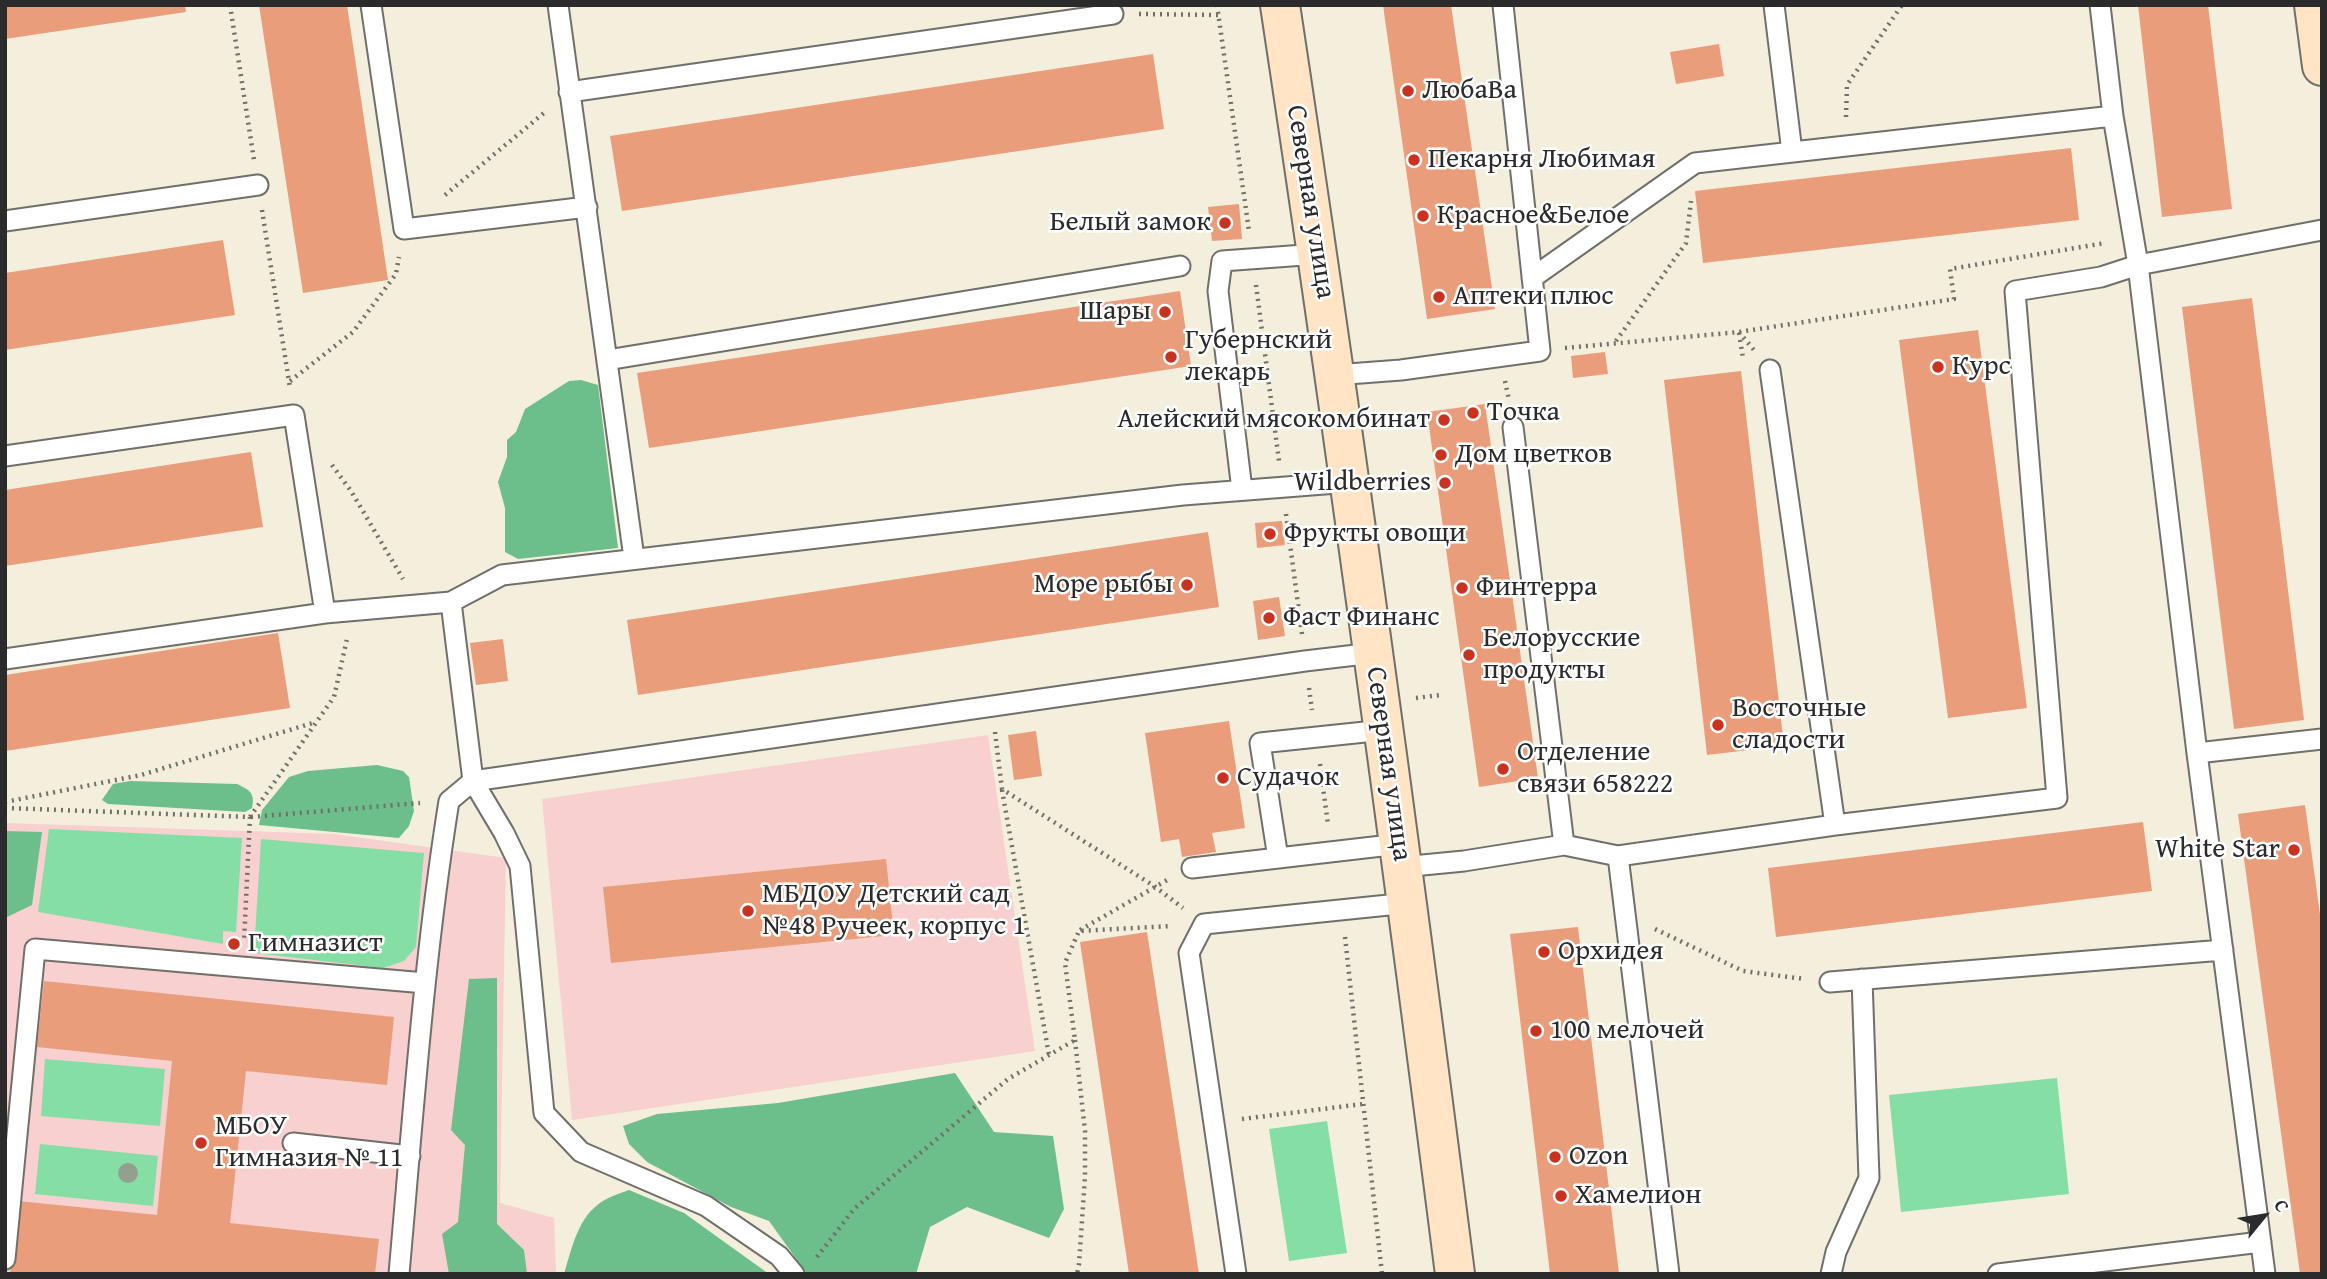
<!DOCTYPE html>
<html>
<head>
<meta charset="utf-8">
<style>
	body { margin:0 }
	#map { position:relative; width:2327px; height:1279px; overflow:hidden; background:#f4eedc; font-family:"Gentium Book Plus",serif }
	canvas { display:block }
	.frame { position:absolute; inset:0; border:7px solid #2b2b2b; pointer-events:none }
	.north { position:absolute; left:2229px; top:1181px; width:70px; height:70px; -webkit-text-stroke:5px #fff; paint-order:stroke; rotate:60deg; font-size:19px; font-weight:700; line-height:28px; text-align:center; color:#2b2b2b }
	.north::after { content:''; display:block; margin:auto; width:24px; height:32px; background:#2b2b2b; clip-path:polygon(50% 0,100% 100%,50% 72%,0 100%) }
</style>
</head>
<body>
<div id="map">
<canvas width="2327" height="1279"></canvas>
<div class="frame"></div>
<div class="north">С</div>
</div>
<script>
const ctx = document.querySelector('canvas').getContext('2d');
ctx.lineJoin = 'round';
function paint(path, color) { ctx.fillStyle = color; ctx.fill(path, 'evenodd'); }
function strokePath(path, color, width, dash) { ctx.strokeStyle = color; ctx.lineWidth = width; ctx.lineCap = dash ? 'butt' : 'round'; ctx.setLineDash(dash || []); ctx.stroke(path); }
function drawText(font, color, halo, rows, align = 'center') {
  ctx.font = font + ' "Gentium Book Plus",serif'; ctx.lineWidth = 5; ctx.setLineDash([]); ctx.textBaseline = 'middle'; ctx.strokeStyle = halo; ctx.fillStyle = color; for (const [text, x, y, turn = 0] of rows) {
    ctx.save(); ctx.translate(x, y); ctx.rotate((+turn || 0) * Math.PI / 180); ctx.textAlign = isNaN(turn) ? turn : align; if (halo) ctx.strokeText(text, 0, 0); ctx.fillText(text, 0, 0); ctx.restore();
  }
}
const built = new Path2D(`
	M988 735 1035 1051 572 1120 542 799Z
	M5 823 334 834 506 858 500 1203 554 1218 556 1274H5Z`);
const green = new Path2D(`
	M49 829 242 838 236 932 223 931V944L38 912Z
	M261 839 424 853 416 947 404 961 383 968 254 953Z
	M45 1059 165 1069 160 1126 41 1116Z
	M2057 1078 2069 1194 1901 1212 1889 1095Z
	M1327 1121 1347 1253 1289 1261 1269 1129Z
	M40 1144 158 1156 153 1206 35 1194Z`);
const forest = new Path2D(`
	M581 380 598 385 618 548 518 559 505 552V508L498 482 507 457V440L516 432 525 409 569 381Z
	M377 765 403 771 409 777 414 811 409 826 399 838 259 825 262 810 289 777 308 771Z
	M130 781 237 784C250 790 255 793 252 808L245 812 108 804 102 800 113 784Z
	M5 831 42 832 32 905 5 918Z
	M497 978V1224L524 1250 527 1274H449L442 1234 458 1222 465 1145 451 1130 469 979Z
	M955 1073 994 1132 1053 1136 1064 1209 1049 1238 967 1207 930 1227 916 1274H807L769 1221 731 1207 647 1162 629 1144 623 1126 657 1114 778 1103Z
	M629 1190 684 1213 769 1274H564C572 1248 578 1216 603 1201 611 1196 621 1193 629 1190Z`);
const building = new Path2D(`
	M5 5H185L186 12 5 39Z
	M259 5H347L388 280 303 293Z
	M1383 5H1451L1495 309 1427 319Z
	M2138 5H2208L2232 209 2162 217Z
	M1719 44 1724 76 1676 84 1670 52Z
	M1153 54 1164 129 622 211 610 136Z
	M2071 148 2079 220 1703 263 1695 191Z
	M1239 204 1242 239 1212 241 1208 207Z
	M223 240 235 315 5 350V273Z
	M1180 291 1191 366 649 448 637 373Z
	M2252 298 2304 720 2234 729 2182 307Z
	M1978 330 2027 708 1948 718 1899 340Z
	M1605 352 1608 374 1573 378 1571 356Z
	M1741 371 1784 746 1707 755 1664 380Z
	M1485 404 1538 778 1479 787 1427 412Z
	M251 452 263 527 5 566V490Z
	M1282 521 1285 545 1257 548 1255 523Z
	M1208 532 1219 607 638 695 627 620Z
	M1279 597 1285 636 1258 640 1253 601Z
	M278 633 290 708 5 751V675Z
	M503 639 508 681 476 685 470 643Z
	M1229 721 1245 828 1212 833 1216 852 1182 857 1179 839 1161 842 1145 733Z
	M1036 731 1042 776 1014 780 1008 735Z
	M2305 805 2322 929V1274H2300L2238 814Z
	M2143 822 2152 891 1776 937 1768 868Z
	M886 859 894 935 611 963 603 887Z
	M1578 927 1619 1274H1550L1510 934Z
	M1147 932 1199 1274H1129L1080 942Z
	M44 981 394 1017 387 1085 246 1071 230 1223 379 1239 375 1274H10L18 1201 157 1215 172 1061 37 1047Z`);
const path = new Path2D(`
	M230 5 254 160
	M1217 5 1249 231
	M1139 14 1219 15
	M1846 117 1847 85 1902 5
	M445 195 544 113
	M262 210 290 388
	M1256 285 1279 461
	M1739 332 1754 350
	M1739 333 1743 358
	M1616 341 1686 243 1691 201
	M1565 348 1739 332 1954 299 1950 269 2105 243
	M290 381 353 332 396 274 399 257
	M1505 381 1509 400
	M332 465 351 491 403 579
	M1286 514 1302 634
	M1309 688 1312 710
	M1416 698 1440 695
	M995 732 1002 789 1154 886 1183 908
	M1320 764 1328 825
	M1002 790 1049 1055
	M5 802 141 775 316 722
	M5 808 250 817 244 942
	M250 817 334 697 347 639
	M251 817 420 803
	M1655 929 1743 971 1804 979
	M1080 930 1169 879
	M1345 937 1382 1274
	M1075 1040 1085 1131V1177L1079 1264 1077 1274
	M1242 1119 1363 1104
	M817 1257 854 1209 1008 1079 1075 1040 1065 963 1079 931 1171 926`);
const lane = new Path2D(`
	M371 5 404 229 587 207
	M558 5 634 558
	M1774 5 1792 152
	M569 92 1113 14
	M2113 116 2138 265 2197 753 2265 1274
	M5 221 258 185
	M1532 278 1695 163 2113 116 2100 5
	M607 360 1180 266
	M1770 370 1835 825
	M1335 375 1401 370 1540 351 1503 5
	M1513 427 1564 845
	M5 456 294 415 325 613
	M1350 482 1183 495 502 575 451 602 473 781 1305 661 1373 653
	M1242 490 1218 291 1222 261 1318 254
	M5 659 325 613 451 602
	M2197 753 2322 739
	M1618 856 1835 825 2057 798 2015 291 2101 277 2138 265 2322 230
	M1278 858 1260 743 1384 730
	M1402 867 1464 861 1564 845 1618 856 1669 1274
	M1192 868 1399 844
	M1830 982 2223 950
	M293 1143 410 1156
	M5 1259 35 949 425 983
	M399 1274C413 1116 424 957 449 801L473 781 504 833 520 866 544 1113 581 1152 706 1206 779 1256 794 1274
	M1236 1274 1189 953 1204 924 1408 903
	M1831 1274 1836 1252 1869 1178 1862 979
	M1998 1274 2261 1242`);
const secondary = new Path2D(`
	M1280 5C1344 427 1401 850 1455 1274
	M2314 5 2322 66`);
const trees = [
	[128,1173]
];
const markers = [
	[1408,91,7,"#c8321e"],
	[1414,160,7,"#c8321e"],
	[1423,216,7,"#c8321e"],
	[1225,223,7,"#c8321e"],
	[1439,297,7,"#c8321e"],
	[1165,312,7,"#c8321e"],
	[1171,357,7,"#c8321e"],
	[1938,367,7,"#c8321e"],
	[1473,413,7,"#c8321e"],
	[1444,420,7,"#c8321e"],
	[1441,455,7,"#c8321e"],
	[1445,483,7,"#c8321e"],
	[1270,534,7,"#c8321e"],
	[1187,585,7,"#c8321e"],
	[1462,588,7,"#c8321e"],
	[1269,618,7,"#c8321e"],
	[1469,655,7,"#c8321e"],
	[1718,725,7,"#c8321e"],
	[1503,769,7,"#c8321e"],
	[1223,778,7,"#c8321e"],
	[2294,850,7,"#c8321e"],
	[748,911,7,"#c8321e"],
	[234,944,7,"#c8321e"],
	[1544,952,7,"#c8321e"],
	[1536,1031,7,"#c8321e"],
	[201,1143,7,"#c8321e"],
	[1555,1157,7,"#c8321e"],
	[1561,1196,7,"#c8321e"]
];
const poiNames = [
	["ЛюбаВа",1422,91],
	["Пекарня Любимая",1428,160],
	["Красное&Белое",1437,216],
	["Белый замок",1211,223,"right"],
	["Аптеки плюс",1453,297],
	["Шары",1151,312,"right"],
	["Губернский",1185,341],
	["лекарь",1185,373],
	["Курс",1952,367],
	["Точка",1487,413],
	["Алейский мясокомбинат",1430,420,"right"],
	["Дом цветков",1455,455],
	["Wildberries",1431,483,"right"],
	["Фрукты овощи",1284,534],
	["Море рыбы",1173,585,"right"],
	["Финтерра",1476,588],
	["Фаст Финанс",1283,618],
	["Белорусские",1483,639],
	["продукты",1483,671],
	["Восточные",1732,709],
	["сладости",1732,741],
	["Отделение",1517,753],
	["связи 658222",1517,785],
	["Судачок",1237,778],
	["White Star",2280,850,"right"],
	["МБДОУ Детский сад",762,895],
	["№48 Ручеек, корпус 1",762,927],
	["Гимназист",248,944],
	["Орхидея",1558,952],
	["100 мелочей",1550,1031],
	["МБОУ",215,1127],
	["Гимназия № 11",215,1159],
	["Ozon",1569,1157],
	["Хамелион",1575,1196]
];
const streetNames = [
	["Северная улица",1310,202,81],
	["Северная улица",1388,764,82]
];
paint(built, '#f7d0cf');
paint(green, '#85dfa5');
paint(forest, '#6cbe8a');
paint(building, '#e99d7b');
strokePath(lane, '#716f69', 23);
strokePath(secondary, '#716f69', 42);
strokePath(path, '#716f69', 4.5, [2, 5]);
strokePath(lane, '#fff', 19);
strokePath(secondary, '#ffe4c6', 38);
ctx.fillStyle = '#94a08f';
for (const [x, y] of trees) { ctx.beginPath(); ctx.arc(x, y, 10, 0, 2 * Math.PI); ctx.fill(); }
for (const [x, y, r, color] of markers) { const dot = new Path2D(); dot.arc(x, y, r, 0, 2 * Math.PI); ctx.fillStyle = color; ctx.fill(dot); strokePath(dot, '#fff', 2.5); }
drawText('28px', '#2b2b2b', '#fff', poiNames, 'left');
drawText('28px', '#2b2b2b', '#fff', streetNames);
</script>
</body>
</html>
